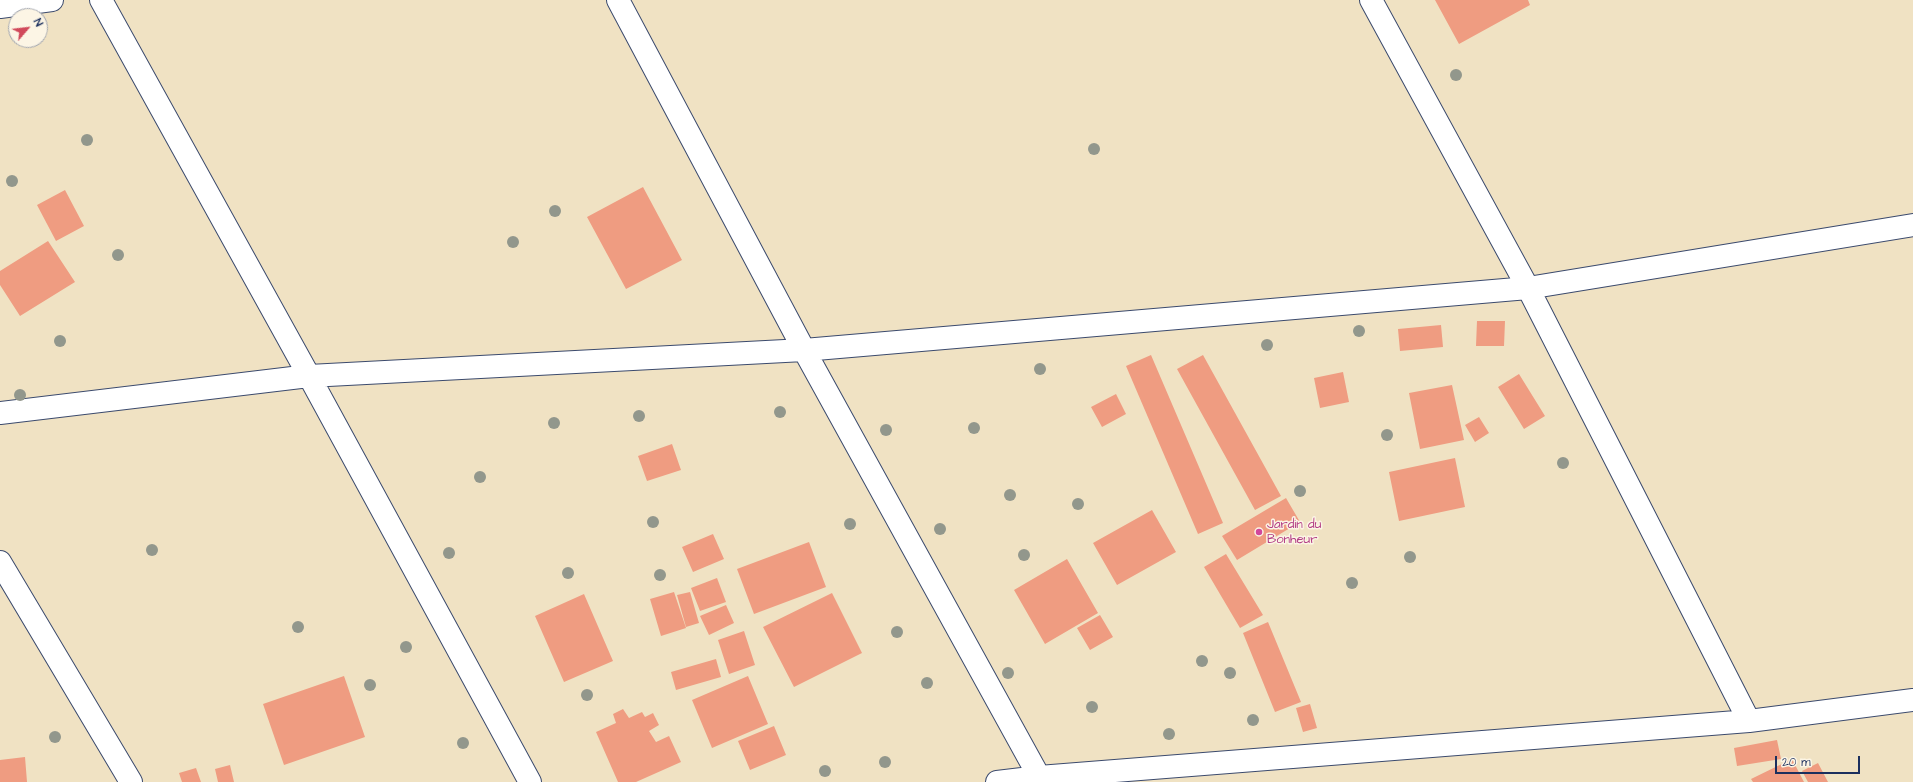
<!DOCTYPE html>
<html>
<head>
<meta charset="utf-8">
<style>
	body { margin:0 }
	#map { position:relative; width:1913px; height:782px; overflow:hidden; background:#f0e2c3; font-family:"Architects Daughter",sans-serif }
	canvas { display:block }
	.north { position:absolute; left:8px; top:8px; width:40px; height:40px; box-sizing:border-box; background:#fcf5e5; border:1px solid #a2a6af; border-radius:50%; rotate:62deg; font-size:11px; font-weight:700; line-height:16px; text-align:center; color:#1b2f5e }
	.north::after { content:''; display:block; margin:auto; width:14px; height:18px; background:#d1495b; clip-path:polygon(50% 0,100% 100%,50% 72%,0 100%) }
	.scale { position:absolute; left:1775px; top:756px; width:85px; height:18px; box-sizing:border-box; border:2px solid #1b2f5e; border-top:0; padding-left:5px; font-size:12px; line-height:14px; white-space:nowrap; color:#1b2f5e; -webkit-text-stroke:3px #fcf5e5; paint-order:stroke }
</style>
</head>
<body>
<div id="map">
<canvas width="1913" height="782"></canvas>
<div class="north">N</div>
<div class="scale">20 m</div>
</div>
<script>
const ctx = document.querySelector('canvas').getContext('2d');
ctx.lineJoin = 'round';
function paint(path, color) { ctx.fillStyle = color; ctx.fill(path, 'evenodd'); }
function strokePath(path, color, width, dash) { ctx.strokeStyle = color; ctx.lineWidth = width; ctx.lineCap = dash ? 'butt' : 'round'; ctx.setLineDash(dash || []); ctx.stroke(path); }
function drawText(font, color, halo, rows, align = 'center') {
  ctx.font = font + ' "Architects Daughter",sans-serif'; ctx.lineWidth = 3; ctx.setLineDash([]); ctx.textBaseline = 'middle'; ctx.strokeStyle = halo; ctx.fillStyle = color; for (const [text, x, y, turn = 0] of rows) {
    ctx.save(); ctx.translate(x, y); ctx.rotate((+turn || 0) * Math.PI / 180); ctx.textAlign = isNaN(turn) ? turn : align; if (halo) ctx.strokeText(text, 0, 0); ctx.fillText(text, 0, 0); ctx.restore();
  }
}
const building = new Path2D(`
	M1435 0H1528L1530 5 1459 44Z
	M643 187 682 260 626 289 587 217Z
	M65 190 84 226 56 241 37 205Z
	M48 241 75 282 20 316 0 285V271Z
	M1477 321H1505L1504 346H1476Z
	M1441 325 1443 347 1400 351 1398 329Z
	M1151 355 1223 523 1198 534 1126 366Z
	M1203 355 1281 496 1255 510 1177 369Z
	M1343 372 1349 402 1320 408 1314 378Z
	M1519 374 1545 416 1524 429 1498 387Z
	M1452 385 1464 440 1420 449 1409 393Z
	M1116 394 1126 414 1102 427 1091 407Z
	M1479 417 1489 433 1475 442 1465 425Z
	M672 444 681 470 647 481 638 456Z
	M1455 458 1465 507 1399 521 1389 472Z
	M1286 498 1300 522 1237 560 1222 536Z
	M1152 510 1176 552 1117 585 1093 543Z
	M713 534 724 559 693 572 682 547Z
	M809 542 826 587 754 614 737 569Z
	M1226 554 1263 615 1240 628 1204 567Z
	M1067 559 1098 613 1045 644 1014 590Z
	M717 578 726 602 700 611 691 588Z
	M674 592 686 628 661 636 650 599Z
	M690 592 699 623 686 627 677 595Z
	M832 593 862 653 794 687 763 627Z
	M584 594 613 661 564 682 535 616Z
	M726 605 734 623 709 635 700 616Z
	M1100 615 1113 637 1090 650 1077 628Z
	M1268 622 1301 702 1275 712 1243 633Z
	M744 631 755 665 729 674 718 640Z
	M716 659 721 677 676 690 671 672Z
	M344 676 365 737 284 765 263 704Z
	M748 676 768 724 712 748 692 700Z
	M1310 704 1317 728 1303 732 1296 708Z
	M623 709 629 718 642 712 645 717 653 713 659 725 649 731 656 742 669 736 681 762 636 782H618L596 732 616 723 613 714Z
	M774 726 786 755 750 770 738 741Z
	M1777 740 1781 759 1737 766 1734 748Z
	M25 757 27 782H0V760Z
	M1792 759 1804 782H1753L1751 779Z
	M1818 763 1828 782H1808L1802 771Z
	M230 765 234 782H218L215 769Z
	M196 768 201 782H182L179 773Z`);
const minor = new Path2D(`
	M101 0 309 376 530 782
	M618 0 804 350 1042 782
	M1371 0 1528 288 1749 721
	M0 7 52 0
	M0 413 309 376 804 350 1528 288 1913 225
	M0 562 131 782
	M997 782 1039 777 1749 721 1913 700`);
const trees = [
	[1456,75],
	[87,140],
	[1094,149],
	[12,181],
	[555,211],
	[513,242],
	[118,255],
	[1359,331],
	[60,341],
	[1267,345],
	[1040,369],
	[20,395],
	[780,412],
	[639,416],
	[554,423],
	[974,428],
	[886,430],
	[1387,435],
	[1563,463],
	[480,477],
	[1300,491],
	[1010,495],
	[1078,504],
	[653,522],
	[850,524],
	[940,529],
	[152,550],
	[449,553],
	[1024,555],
	[1410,557],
	[568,573],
	[660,575],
	[1352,583],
	[298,627],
	[897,632],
	[406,647],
	[1202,661],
	[1008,673],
	[1230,673],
	[927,683],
	[370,685],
	[587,695],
	[1092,707],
	[1253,720],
	[1169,734],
	[55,737],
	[463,743],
	[885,762],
	[825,771]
];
const markers = [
	[1259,532,4,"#d1479c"]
];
const hotelNames = [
	["Jardin du",1267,525],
	["Bonheur",1267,540]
];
paint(building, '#ef9c81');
strokePath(minor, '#3b4a6d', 24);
strokePath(minor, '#fff', 22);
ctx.fillStyle = '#92978c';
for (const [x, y] of trees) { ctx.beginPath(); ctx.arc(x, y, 6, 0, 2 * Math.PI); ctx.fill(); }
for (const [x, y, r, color] of markers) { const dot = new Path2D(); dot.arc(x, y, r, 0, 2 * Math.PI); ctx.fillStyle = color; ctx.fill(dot); strokePath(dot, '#fcf5e5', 1.5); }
drawText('13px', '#b23c85', '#fcf5e5', hotelNames, 'left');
</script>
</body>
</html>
